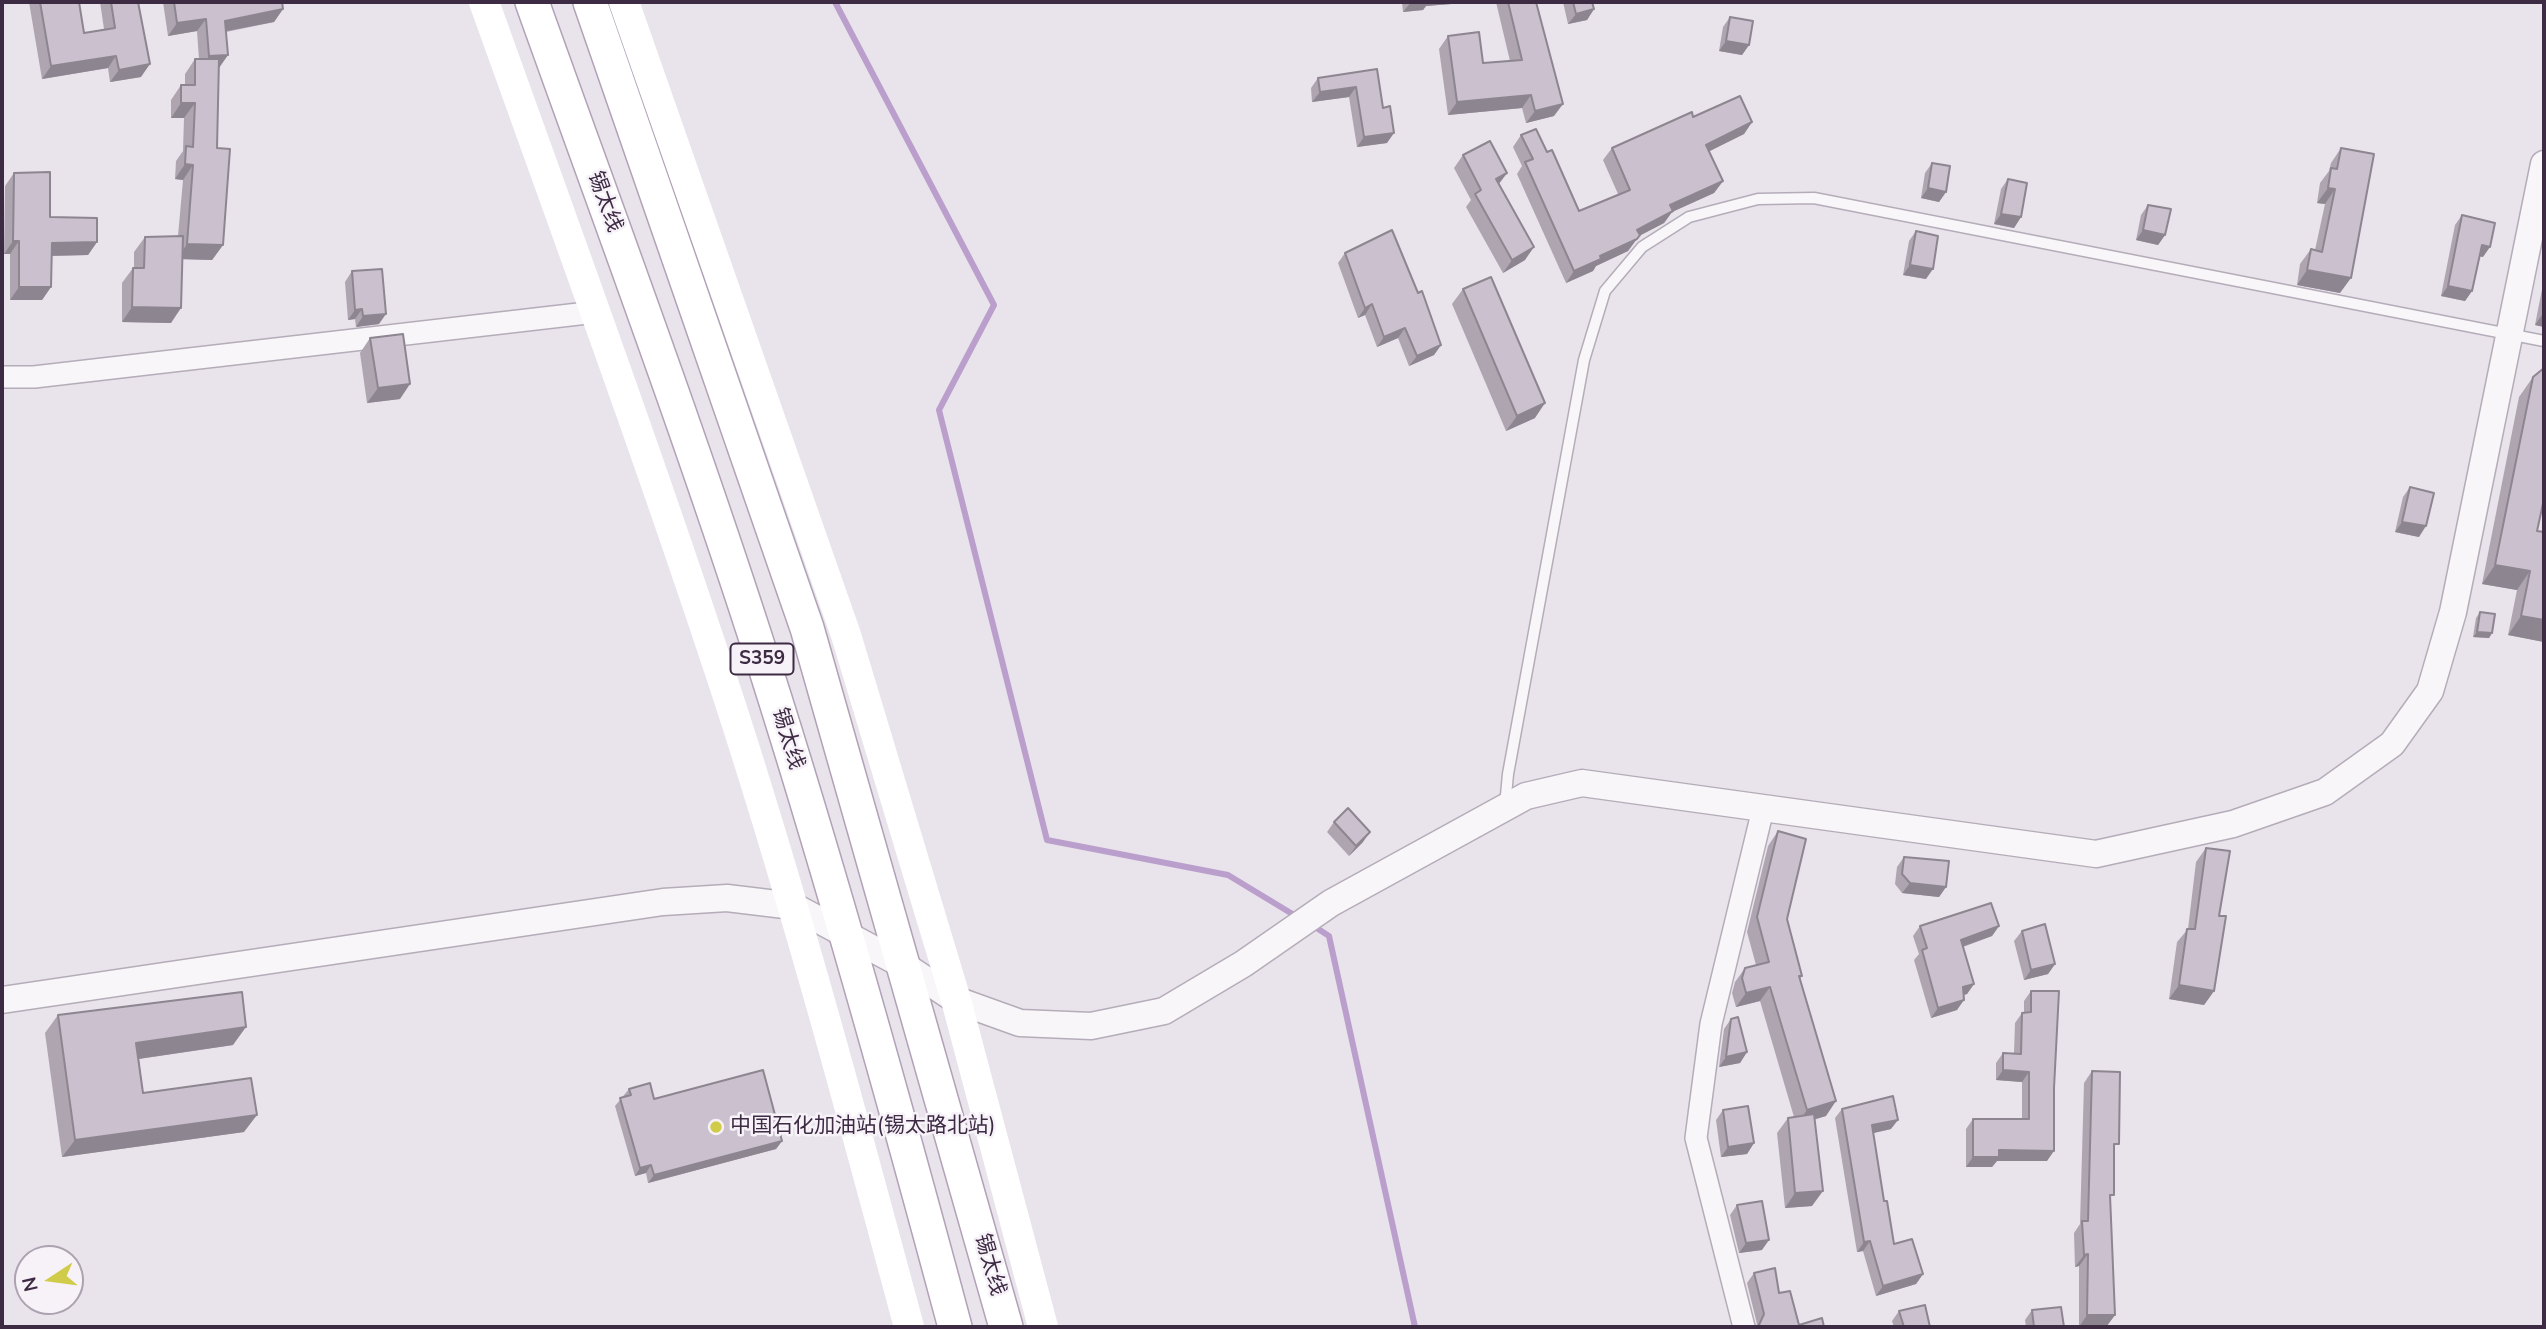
<!DOCTYPE html>
<html>
<head>
<meta charset="utf-8">
<style>
	body { margin:0 }
	#map { position:relative; width:2546px; height:1329px; overflow:hidden; background:#e9e3eb; font-family:"Nunito Sans",sans-serif }
	canvas { display:block }
	.frame { position:absolute; inset:0; border:4px solid #3d2a43; pointer-events:none }
	.north { position:absolute; left:14px; top:1245px; width:70px; height:70px; box-sizing:border-box; background:#f6f2f8; border:2px solid #aca2b0; border-radius:50%; rotate:257deg; font-size:19px; font-weight:700; line-height:28px; text-align:center; color:#3d2a43 }
	.north::after { content:''; display:block; margin:auto; width:24px; height:32px; background:#d0cb48; clip-path:polygon(50% 0,100% 100%,50% 72%,0 100%) }
</style>
</head>
<body>
<div id="map">
<canvas width="2546" height="1329"></canvas>
<div class="frame"></div>
<div class="north">N</div>
</div>
<script>
const ctx = document.querySelector('canvas').getContext('2d');
ctx.lineJoin = 'round';
function strokePath(path, color, width, dash) { ctx.strokeStyle = color; ctx.lineWidth = width; ctx.lineCap = dash ? 'butt' : 'round'; ctx.setLineDash(dash || []); ctx.stroke(path); }
function paint(path, color) { ctx.fillStyle = color; ctx.fill(path, 'evenodd'); }
function drawText(font, color, halo, rows, align = 'center') {
  ctx.font = font + ' "Nunito Sans","Noto Sans SC",sans-serif'; ctx.lineWidth = 5; ctx.setLineDash([]); ctx.textBaseline = 'middle'; ctx.strokeStyle = halo; ctx.fillStyle = color; for (const [text, x, y, turn = 0] of rows) {
    ctx.save(); ctx.translate(x, y); ctx.rotate((+turn || 0) * Math.PI / 180); ctx.textAlign = isNaN(turn) ? turn : align; if (halo) ctx.strokeText(text, 0, 0); ctx.fillText(text, 0, 0); ctx.restore();
  }
}
const stream = new Path2D(`
	M835 2 994 305 939 410 1047 840 1228 875 1299 918
	M1312 925 1329 936 1415 1327`);
const service = new Path2D(`
	M1505 806 1508 774 1584 360 1605 291 1642 247 1689 217 1758 199 1814 198 2544 341`);
const minor = new Path2D(`
	M2 377H34L596 312
	M1744 1327 1696 1138 1711 1024 1763 809`);
const tertiary = new Path2D(`
	M2 1000 663 902 727 898 793 906 905 966 956 1000 1020 1023 1091 1026 1164 1011 1243 964 1331 903 1526 796 1582 783 2096 854 2233 824 2325 792 2392 744 2430 691 2453 612 2544 164`);
const secondary = new Path2D(`
	M484 2C569 239 656 476 734 715 799 917 854 1122 909 1327
	M624 2 846 635 956 1000 1043 1327`);
const primary = new Path2D(`
	M532 2C615 234 702 466 776 702 841 909 899 1118 955 1327
	M590 2 807 628 1006 1327`);
const wall = new Path2D(`
	M29 2H79L84 33 104 29 100 2H138L141 77 110 82 108 68 42 79Z
	M163 2H282L283 9 274 22 226 32 228 55 219 67 217 148 223 245 212 260 182 259 171 323 122 322V283L133 268H134V252L145 237 178 236 183 180 175 179 176 161 183 151 184 118H171V100L181 85H185V74L195 59H199L197 31 168 36Z
	M1402 2H1464V3L1426 6 1423 10 1403 12Z
	M1496 2H1536L1554 116 1526 123 1522 108 1448 115 1439 49 1448 36 1483 63 1510 61Z
	M1563 2H1592L1594 9 1587 20 1568 24Z
	M1730 17 1749 45 1742 55 1719 51 1723 27Z
	M1377 69 1387 143 1357 147 1349 97 1312 102 1311 88 1318 78Z
	M1693 117 1752 122 1744 134 1709 151 1723 181 1714 193 1672 212 1664 223 1639 236 1628 251 1596 266 1593 271 1566 283 1517 174 1522 166 1513 147 1521 135 1579 211 1618 194 1603 160 1612 148Z
	M2341 148 2340 293 2297 285 2300 264 2311 249 2315 250 2325 204 2317 203 2320 183 2329 171 2331 163Z
	M1463 155 1507 173 1499 184 1525 260 1503 273 1466 207 1471 200 1454 168Z
	M1932 163 1946 192 1939 202 1921 198 1925 173Z
	M14 173 50 217 97 242 88 255 52 256 51 287 42 300H10V254H4L5 186Z
	M2008 179 2021 217 2014 228 1994 224 2001 189Z
	M2148 205 2165 235 2158 245 2136 240 2141 215Z
	M2462 215 2483 257 2479 256 2472 291 2465 301 2441 296 2455 225Z
	M1916 231 1926 279 1903 275 1909 241Z
	M1345 253 1418 293 1441 345 1434 355 1409 366 1398 338 1377 347 1365 315 1358 318 1338 263Z
	M352 271 379 324 356 327 355 319 348 320 345 282Z
	M2544 279V327L2535 325Z
	M1463 289 1535 418 1506 431 1452 304Z
	M370 338 400 399 367 403 360 353Z
	M2533 377 2537 531 2544 532V642L2508 635 2517 590 2482 584 2519 397Z
	M2410 487 2419 537 2395 532 2403 497Z
	M2480 612 2492 633 2489 638 2473 637 2476 618Z
	M1334 822 1363 842 1349 856 1327 832Z
	M1778 831 1787 919 1802 976 1800 979 1826 1116 1815 1119 1812 1206 1785 1208 1777 1133 1788 1118 1794 1117 1760 1001 1736 1007 1732 993 1735 982 1745 968 1756 965 1747 932 1768 846Z
	M2206 848 2219 916 2214 991 2204 1005 2169 999 2177 942 2188 929 2196 862Z
	M1904 857 1946 887 1939 897 1902 893 1895 884 1897 867Z
	M1920 926H1999L1992 936 1963 947 1974 984 1967 994 1964 995 1957 1010 1931 1018 1914 960 1919 954 1913 936Z
	M2022 931 2055 964 2048 974 2024 980 2014 941Z
	M2031 991 2047 1161H1997L1992 1167H1966V1129L1973 1119H2022V1082L1996 1080V1063L2003 1053H2014L2015 1023 2022 1013 2024 1012V1001Z
	M58 1015 233 1045 139 1059 143 1093 244 1132 62 1157 45 1033Z
	M1731 1019 1747 1052 1740 1063 1719 1067 1724 1029Z
	M2092 1071 2114 1151 2110 1200 2115 1315 2106 1327H2079V1266L2075 1267 2074 1233 2080 1224 2084 1083Z
	M629 1089 654 1099 782 1141 776 1149 648 1183 646 1173 635 1176 615 1106Z
	M1842 1109 1891 1129 1873 1133 1884 1201 1894 1244 1923 1274 1916 1284 1876 1296 1863 1251 1857 1252 1835 1118Z
	M1723 1110 1754 1143 1747 1154 1721 1157 1716 1120Z
	M1737 1205 1762 1250 1739 1253 1730 1215Z
	M1754 1273 1779 1293 1799 1325 1824 1327H1756L1757 1324 1747 1283Z
	M2032 1310 2064 1327H2026L2025 1320Z
	M1899 1311 1930 1327H1894L1892 1321Z`);
const shadedWall = new Path2D(`
	M1411 2H1464V3L1426 6 1423 10 1403 12Z
	M283 9 274 22 216 33 225 21Z
	M1594 9 1587 20 1568 24 1576 14Z
	M206 19 197 31 168 36 177 23Z
	M1726 41 1749 45 1742 55 1719 51Z
	M228 55 219 68H200L209 56Z
	M116 56 108 68 42 79 51 66Z
	M150 64 141 77 110 82 119 70Z
	M1356 87 1349 97 1312 102 1320 92Z
	M1531 95 1522 108 1448 115 1457 102Z
	M181 103H195L184 118H171Z
	M1563 104 1554 116 1526 123 1535 111Z
	M1752 122 1744 134 1698 157 1706 145Z
	M1394 133 1387 143 1357 147 1364 137Z
	M185 164 193 165 183 180 175 179Z
	M1507 173 1497 186 1496 179Z
	M1723 181 1714 193 1672 212 1664 223 1639 236 1628 251 1596 266 1593 271 1566 283 1574 271 1600 256 1670 205Z
	M1928 188 1946 192 1939 202 1921 198Z
	M2328 188 2335 189 2325 204 2317 203Z
	M2001 214 2021 217 2014 228 1994 224Z
	M2143 230 2165 235 2158 245 2136 240Z
	M13 241H19L10 254H4Z
	M97 242 88 255 42 256 52 243Z
	M187 244 223 245 212 260 177 259Z
	M2482 245 2490 247 2483 257 2474 255Z
	M1534 247 1525 260 1503 273 1512 260Z
	M1910 265 1933 269 1926 279 1903 275Z
	M2307 270 2351 278 2340 293 2297 285Z
	M2448 286 2472 291 2465 301 2441 296Z
	M19 287H51L42 300H10Z
	M1372 304 1365 315 1358 318 1365 308Z
	M132 307 181 308 171 323 122 322Z
	M362 309 355 319 348 320 355 310Z
	M2544 312V327L2535 325Z
	M386 314 379 324 356 327 363 316Z
	M1405 328 1398 338 1377 347 1384 337Z
	M1441 345 1434 355 1409 366 1417 356Z
	M410 384 400 399 367 403 378 388Z
	M1545 403 1535 418 1506 431 1517 416Z
	M2402 522 2426 526 2419 537 2395 532Z
	M2495 565 2530 571 2517 590 2482 584Z
	M2521 616 2544 620V642L2508 635Z
	M2477 632 2492 633 2489 638 2473 637Z
	M1370 832 1363 842 1349 856 1356 846Z
	M1910 883 1946 887 1939 897 1902 893Z
	M1999 926 1992 936 1953 950 1961 940Z
	M2055 964 2048 974 2024 980 2031 970Z
	M1974 984 1967 994 1956 997 1963 987Z
	M2179 985 2214 991 2204 1005 2169 999Z
	M1770 987 1760 1001 1736 1007 1746 993Z
	M1964 1000 1957 1010 1931 1018 1938 1008Z
	M246 1027 233 1045 124 1061 136 1043Z
	M1747 1052 1740 1063 1719 1067 1726 1057Z
	M2003 1070 2029 1072 2022 1082 1996 1080Z
	M1836 1101 1826 1116 1796 1125 1807 1110Z
	M257 1115 244 1132 62 1157 75 1140Z
	M1898 1120 1891 1129 1865 1135 1872 1125Z
	M782 1141 776 1149 648 1183 654 1175Z
	M1754 1143 1747 1154 1721 1157 1728 1147Z
	M1999 1150 2054 1151 2047 1161H1997L1992 1167H1966L1973 1157Z
	M651 1165 646 1173 635 1176 640 1168Z
	M1823 1191 1812 1206 1785 1208 1795 1193Z
	M1769 1240 1762 1250 1739 1253 1746 1243Z
	M1870 1241 1863 1251 1857 1252 1864 1242Z
	M2088 1254 2079 1266 2075 1267 2084 1255Z
	M1923 1274 1916 1284 1876 1296 1883 1286Z
	M2087 1315H2115L2106 1327H2079Z`);
const building = new Path2D(`
	M40 2H79L84 33 115 28 111 2H138L150 64 119 70 116 56 51 66Z
	M174 2H282L283 9 225 21 228 55 209 56 206 19 177 23Z
	M1508 2H1536L1563 104 1535 111 1531 95 1457 102 1448 36 1479 32 1483 63 1522 60Z
	M1573 2H1592L1594 9 1576 14Z
	M1730 17 1753 21 1749 45 1726 41Z
	M195 59H219L217 148 230 149 223 245 187 244 193 165 185 164 186 146 193 147 195 103H181V85H195Z
	M1377 69 1383 108 1390 106 1394 133 1364 137 1356 87 1320 92 1318 78Z
	M1740 96 1752 122 1706 145 1723 181 1670 205 1673 211 1637 230 1640 235 1637 239 1600 256 1601 259 1574 271 1525 162 1533 159 1521 135 1536 129 1547 152 1552 150 1579 211 1630 190 1612 148 1692 112 1693 117Z
	M1490 141 1507 173 1496 179 1534 247 1512 260 1475 194 1481 190 1463 155Z
	M2341 148 2374 154 2351 278 2307 270 2311 249 2322 252 2335 189 2328 188 2331 168 2337 169Z
	M1932 163 1950 166 1946 192 1928 188Z
	M50 172V217L97 218V242L52 243 51 287H19V241H13L14 173Z
	M2008 179 2027 183 2021 217 2001 214Z
	M2148 205 2171 209 2165 235 2143 230Z
	M2462 215 2495 223 2490 247 2482 245 2472 291 2448 286Z
	M1392 230 1418 293 1422 291 1441 345 1417 356 1405 328 1384 337 1372 304 1365 308 1345 253Z
	M1916 231 1938 236 1933 269 1910 265Z
	M183 236 181 308 132 307 133 268H144L145 237Z
	M382 269 386 314 363 316 362 309 355 310 352 271Z
	M1491 277 1545 403 1517 416 1463 289Z
	M403 334 410 384 378 388 370 338Z
	M2544 368V499L2537 531 2544 532V620L2521 616 2530 571 2495 565 2533 377Z
	M2410 487 2434 493 2426 526 2402 522Z
	M2480 612 2495 614 2492 633 2477 632Z
	M1348 808 1370 832 1356 846 1334 822Z
	M1778 831 1806 839 1787 919 1802 976H1799L1836 1101 1807 1110 1770 987 1746 993 1742 978 1745 968 1769 962 1757 917Z
	M2206 848 2230 851 2219 916H2226L2214 991 2179 985 2187 929H2195Z
	M1904 857 1949 861 1946 887 1910 883 1902 874Z
	M1991 903 1999 926 1961 940 1974 984 1963 987 1964 1000 1938 1008 1922 950 1927 948 1920 926Z
	M2045 924 2055 964 2031 970 2022 931Z
	M2031 991H2059L2054 1088V1151L1999 1150V1157H1973V1119H2029V1072L2003 1070V1053L2021 1054 2022 1013 2031 1012Z
	M242 992 246 1027 136 1043 143 1093 251 1078 257 1115 75 1140 58 1015Z
	M1738 1017 1747 1052 1726 1057 1731 1019Z
	M763 1070 782 1141 654 1175 651 1165 640 1168 620 1098 631 1095 629 1089 650 1083 654 1099Z
	M2092 1071 2120 1072 2119 1144H2114V1195H2110L2115 1315H2087L2088 1254 2084 1255 2082 1221H2088Z
	M1893 1096 1898 1120 1872 1125 1884 1201H1887L1894 1244 1912 1239 1923 1274 1883 1286 1870 1241 1864 1242 1842 1109Z
	M1748 1106 1754 1143 1728 1147 1723 1110Z
	M1814 1114 1823 1191 1795 1193 1788 1118Z
	M1762 1201 1769 1240 1746 1243 1737 1205Z
	M1775 1268 1779 1293 1790 1291 1799 1325 1822 1318 1824 1327H1758L1764 1314 1754 1273Z
	M1925 1305 1930 1327H1904L1899 1311Z
	M2061 1307 2064 1327H2034L2032 1310Z`);
const markers = [
	[716,1127,7,"#d0cb48"]
];
const shields = [
	[762,659,63]
];
const shieldNames = [
	["S359",762,659]
];
const streetNames = [
	["锡太线",604,202,70],
	["锡太线",787,739,73],
	["锡太线",989,1265,74]
];
const poiNames = [
	["中国石化加油站(锡太路北站)",730,1127]
];
strokePath(stream, '#ba9ecb', 6);
strokePath(service, '#b5acb9', 13);
strokePath(minor, '#b5acb9', 24);
strokePath(tertiary, '#b5acb9', 29);
strokePath(primary, '#b1a2b7', 36);
strokePath(service, '#f8f6f9', 10);
strokePath(minor, '#f8f6f9', 21);
strokePath(tertiary, '#f8f6f9', 26);
strokePath(secondary, '#fff', 30);
strokePath(primary, '#fff', 33);
paint(wall, '#aea5b1');
paint(shadedWall, '#8d8690');
paint(building, '#cac0ce');
strokePath(building, '#8d8690', 2);
for (const [x, y, r, color] of markers) { const dot = new Path2D(); dot.arc(x, y, r, 0, 2 * Math.PI); ctx.fillStyle = color; ctx.fill(dot); strokePath(dot, '#f6f2f8', 2.5); }
for (const [x, y, w] of shields) { const box = new Path2D(); box.roundRect(x - w / 2, y - 15.5, w, 31, 5); ctx.fillStyle = '#f6f2f8'; ctx.fill(box); strokePath(box, '#3d2a43', 2); }
drawText('bold 19px', '#3d2a43', null, shieldNames);
drawText('21px', '#3d2a43', '#f6f2f8', streetNames);
drawText('21px', '#3d2a43', '#f6f2f8', poiNames, 'left');
</script>
</body>
</html>
